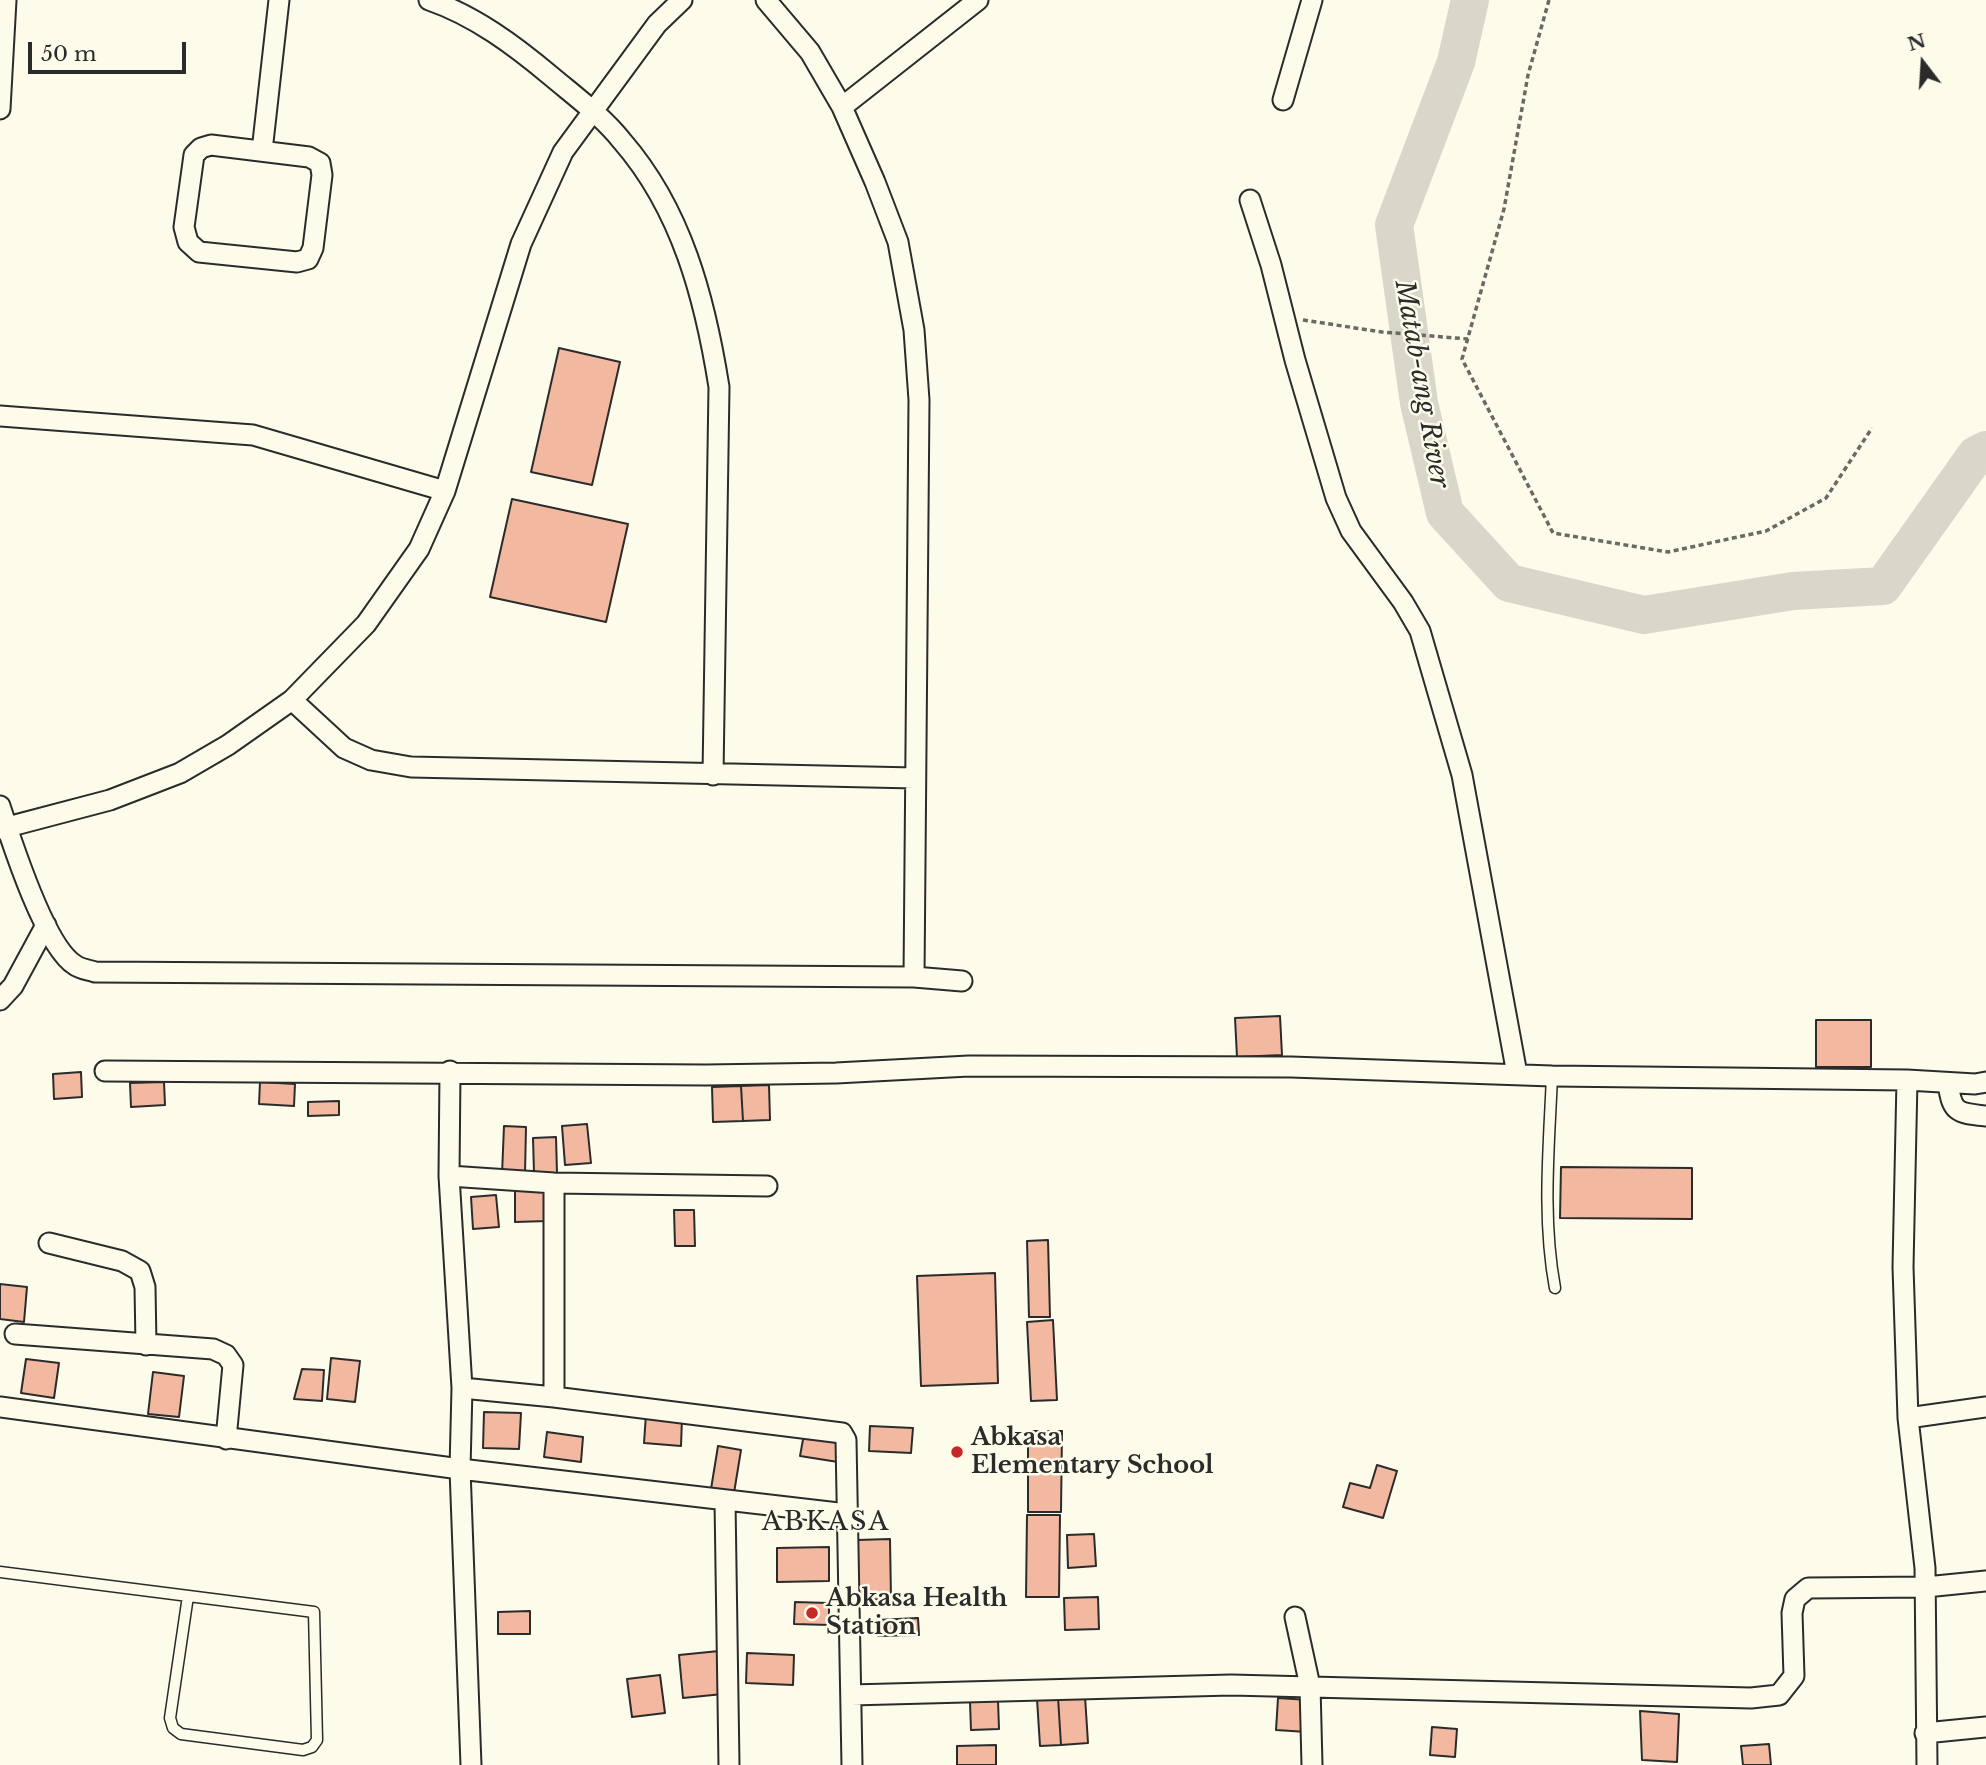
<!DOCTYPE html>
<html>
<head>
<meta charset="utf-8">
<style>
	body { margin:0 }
	#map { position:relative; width:1986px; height:1765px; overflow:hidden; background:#fdfbea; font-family:"Libre Baskerville",serif }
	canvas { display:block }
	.north { position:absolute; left:1888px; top:28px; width:70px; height:70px; -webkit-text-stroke:5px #fdfbea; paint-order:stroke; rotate:343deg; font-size:19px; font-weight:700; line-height:28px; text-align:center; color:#2b2b2b }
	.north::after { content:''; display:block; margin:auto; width:24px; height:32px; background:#2b2b2b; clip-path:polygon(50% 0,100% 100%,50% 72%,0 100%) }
	.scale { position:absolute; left:28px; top:42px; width:158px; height:32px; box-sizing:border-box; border:4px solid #2b2b2b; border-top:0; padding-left:9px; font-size:21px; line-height:24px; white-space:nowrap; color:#2b2b2b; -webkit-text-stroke:5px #fdfbea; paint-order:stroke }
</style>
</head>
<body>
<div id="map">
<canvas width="1986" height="1765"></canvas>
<div class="north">N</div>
<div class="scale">50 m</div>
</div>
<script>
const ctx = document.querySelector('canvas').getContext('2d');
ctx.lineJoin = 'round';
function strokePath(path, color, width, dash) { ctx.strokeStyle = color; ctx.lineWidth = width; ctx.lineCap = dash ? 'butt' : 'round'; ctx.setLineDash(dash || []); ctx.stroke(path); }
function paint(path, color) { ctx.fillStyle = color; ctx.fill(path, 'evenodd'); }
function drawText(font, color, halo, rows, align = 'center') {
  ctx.font = font + ' "Libre Baskerville",serif'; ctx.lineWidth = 5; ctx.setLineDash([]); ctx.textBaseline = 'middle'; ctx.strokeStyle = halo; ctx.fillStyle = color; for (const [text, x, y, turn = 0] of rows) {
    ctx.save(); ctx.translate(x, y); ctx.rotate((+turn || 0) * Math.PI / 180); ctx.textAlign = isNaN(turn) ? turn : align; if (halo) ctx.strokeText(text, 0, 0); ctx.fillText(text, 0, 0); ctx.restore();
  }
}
const river = new Path2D(`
	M1470 0 1456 62 1394 225 1419 403 1445 513 1509 583 1644 615 1793 591 1883 586 1976 455 1986 450`);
const building = new Path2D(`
	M559 348 620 362 592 485 531 472Z
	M512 499 628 524 606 622 490 597Z
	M1280 1016 1282 1055 1237 1057 1235 1018Z
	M1816 1020H1871V1067H1816Z
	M81 1072 82 1097 54 1099 53 1074Z
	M164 1082 165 1105 131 1107 130 1083Z
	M260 1082 295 1084 294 1106 259 1104Z
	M769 1085 770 1120 743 1121 741 1086Z
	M741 1086 743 1121 713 1122 712 1087Z
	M339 1101V1115L308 1116V1102Z
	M587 1124 591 1163 565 1165 562 1126Z
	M504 1126 526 1127 525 1174H502Z
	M556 1137 557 1173H534L533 1138Z
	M1561 1167 1692 1168V1219L1560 1218Z
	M515 1190H547V1221L515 1222Z
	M496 1195 499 1227 473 1229 471 1197Z
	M674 1210H694L695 1246H675Z
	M1048 1240 1050 1317H1029L1027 1241Z
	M995 1273 998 1383 921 1386 917 1276Z
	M0 1284 27 1287 24 1322 0 1319Z
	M1053 1320 1057 1400 1031 1401 1027 1322Z
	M331 1358 360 1361 355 1402 327 1399Z
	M26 1359 59 1363 54 1398 21 1393Z
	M302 1369 324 1370 322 1401 294 1399Z
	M153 1372 184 1376 179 1417 148 1414Z
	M484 1412 521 1413 519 1449 483 1448Z
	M646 1414 682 1418 681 1446 644 1443Z
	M870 1426 913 1428 911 1453 869 1451Z
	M1028 1431H1062L1061 1512H1028Z
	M547 1432 583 1437 581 1462 544 1457Z
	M804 1434 842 1441 838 1462 800 1456Z
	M718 1446 741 1450 734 1493 711 1489Z
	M1377 1465 1397 1471 1383 1518 1343 1507 1350 1483 1370 1488Z
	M1027 1515H1060L1059 1597H1026Z
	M1094 1534 1096 1566 1068 1568 1067 1535Z
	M890 1539 891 1599 858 1600 857 1540Z
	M829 1547V1581L777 1582V1548Z
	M1098 1597 1099 1629 1065 1630 1064 1598Z
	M795 1602 829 1603V1625L794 1624Z
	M530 1611V1634H498V1612Z
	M918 1618 919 1635 878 1636 877 1620Z
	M719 1651 723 1694 683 1698 679 1655Z
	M747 1653 794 1655 793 1685 746 1683Z
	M660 1675 665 1713 632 1717 627 1679Z
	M1085 1696 1088 1743 1061 1745 1058 1697Z
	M1058 1697 1061 1745 1040 1746 1037 1699Z
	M1278 1698 1309 1700 1307 1732 1276 1730Z
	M998 1700 999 1729 971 1730 970 1702Z
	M1640 1711 1679 1714 1677 1762 1642 1760Z
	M1432 1727 1457 1729 1455 1757 1430 1755Z
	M1769 1744 1771 1765H1743L1741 1746Z
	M996 1745V1765H957V1746Z`);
const path = new Path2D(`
	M1549 0 1528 75 1504 209 1462 359 1553 533 1668 552 1766 531 1826 498 1872 428
	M1303 320 1382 332 1468 339`);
const lane = new Path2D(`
	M1552 1076C1549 1147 1542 1218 1555 1288
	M0 1572 314 1612 317 1740 312 1747 303 1750 181 1734 173 1728 170 1718 188 1596`);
const street = new Path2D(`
	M429 0C475 16 514 45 551 76 576 97 602 116 622 141 682 210 705 299 719 387L713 775
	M766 0 810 52 842 107 875 182 898 242 914 330 919 400 914 977
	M1283 100 1312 0
	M842 107 978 0
	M0 109 6 0
	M211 145 309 157 320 163 322 175 313 248 308 259 297 262 199 252 188 242 184 227 194 155 201 148Z
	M262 151 279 0
	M1250 200 1271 265 1295 360 1336 498 1351 531 1403 602 1420 631 1462 775 1517 1074
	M0 416 253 435 445 491
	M292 700 344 748 371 760 411 767 915 778
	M0 806C11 840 45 947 75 965 80 969 89 970 95 972L914 977 962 981
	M0 829 110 800 180 773 228 745 292 700 366 624 419 549 445 491 521 244 563 152 657 24 682 0
	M0 1000 13 986 46 925
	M105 1071 706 1075 836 1073 969 1066 1291 1067 1552 1076 1907 1080 1975 1084 1986 1082
	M450 1071 449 1176 462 1388 460 1469 471 1765
	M1907 1080 1903 1267 1908 1418 1925 1568 1927 1765
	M1948 1083C1952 1113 1957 1113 1986 1116
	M449 1176 554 1183 767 1186
	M49 1243 122 1261 140 1271 145 1287 146 1345
	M15 1334 213 1349 226 1355 233 1365 226 1439
	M462 1388 554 1397 842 1433 846 1440 852 1765
	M554 1397V1183
	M0 1407 460 1469 847 1514
	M1908 1418 1986 1407
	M725 1501 729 1765
	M1295 1617 1310 1686 1312 1765
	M851 1695 1231 1685 1751 1698 1779 1695 1794 1676 1792 1613 1795 1599 1808 1588 1926 1587 1986 1581
	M1925 1733 1986 1727`);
const markers = [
	[957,1452,7,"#c62828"],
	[812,1613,7,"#c62828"]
];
const poiNames = [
	["Abkasa",971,1438],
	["Elementary School",971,1466],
	["Abkasa Health",826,1599],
	["Station",826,1627]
];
const waterNames = [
	["Matab-ang River",1421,384,80]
];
const neighbourhoodNames = [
	["ABKASA",826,1523]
];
strokePath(river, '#d8d7c9', 38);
paint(building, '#f2b8a0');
strokePath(building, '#2b2b2b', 2);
strokePath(lane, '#2b2b2b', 13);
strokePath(street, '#2b2b2b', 23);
strokePath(path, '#6a6964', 3.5, [5, 3.5]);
strokePath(lane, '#fdfbea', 10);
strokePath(street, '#fdfbea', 19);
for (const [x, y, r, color] of markers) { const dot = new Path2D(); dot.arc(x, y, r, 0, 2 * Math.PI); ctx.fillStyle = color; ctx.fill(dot); strokePath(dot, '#fdfbea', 2.5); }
drawText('bold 24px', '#2b2b2b', '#fdfbea', poiNames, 'left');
drawText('italic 26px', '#2b2b2b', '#fdfbea', waterNames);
ctx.letterSpacing = '2px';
drawText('26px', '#2b2b2b', '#fdfbea', neighbourhoodNames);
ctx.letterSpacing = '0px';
</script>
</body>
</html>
